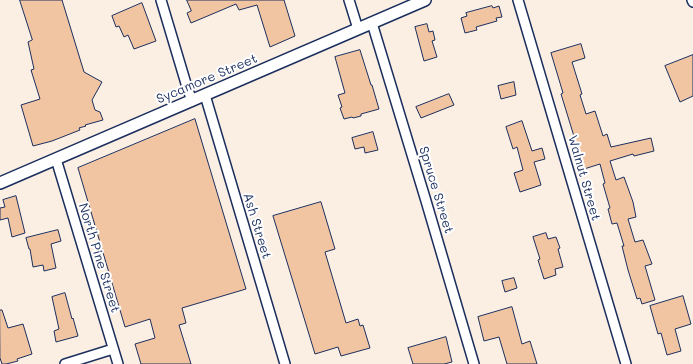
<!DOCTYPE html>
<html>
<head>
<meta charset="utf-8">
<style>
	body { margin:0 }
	canvas { display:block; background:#fbeee3 }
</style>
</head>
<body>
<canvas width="693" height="364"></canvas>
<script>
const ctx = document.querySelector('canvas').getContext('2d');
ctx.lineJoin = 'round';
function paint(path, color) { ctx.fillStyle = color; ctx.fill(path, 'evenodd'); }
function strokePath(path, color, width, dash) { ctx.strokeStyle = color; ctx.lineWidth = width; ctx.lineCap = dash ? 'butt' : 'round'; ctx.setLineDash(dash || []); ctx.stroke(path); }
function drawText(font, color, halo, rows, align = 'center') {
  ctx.font = font + ' Mali,sans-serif'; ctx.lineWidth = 4; ctx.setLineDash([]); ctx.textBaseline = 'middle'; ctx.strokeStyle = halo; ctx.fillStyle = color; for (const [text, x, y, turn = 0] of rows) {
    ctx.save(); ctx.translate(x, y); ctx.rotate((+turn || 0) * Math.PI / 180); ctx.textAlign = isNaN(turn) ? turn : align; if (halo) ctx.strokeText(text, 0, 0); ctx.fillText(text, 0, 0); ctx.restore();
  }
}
const building = new Path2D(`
	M20 0H62L84 72 102 82 92 100 95 110 100 112 103 120 85 125 86 126 79 128 80 130 52 141 33 146 21 105 40 99 31 70 34 69 28 42 32 40Z
	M187 0H284L295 36 270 47 257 5 239 10 236 4 191 23 187 13 191 11Z
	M142 3 156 41 134 49 128 35 124 37 119 26 116 27 112 16Z
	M492 6 493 8 499 6 502 17 496 18 497 21 476 27 477 30 465 33 461 18 467 16 466 13Z
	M427 24 429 32 433 31 435 40 432 41 437 57 424 61 415 27Z
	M581 44 585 58 572 62 582 94 580 95 586 114 595 111 603 136 607 134 611 147 651 138 654 151 634 156 633 154 610 161 616 180 624 177 633 202 636 217 628 219 635 242 643 240 652 264 645 266 655 300 642 304 640 298 637 299 628 270 622 246H624L617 223 612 224 608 209 610 208 603 184 605 183 600 164 584 169 561 94 563 93 551 53Z
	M360 50 371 85H372L379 109 361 114V116L353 118 352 117 344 119 340 108 342 107 338 95 345 93 335 57Z
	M693 55V96L680 102 665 66Z
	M514 82 516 95 501 99 498 86Z
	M449 94 454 105 421 118 416 107Z
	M195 119 246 289 182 308 186 323 179 325 191 364H141L135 344 155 338 150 319 125 327 78 168Z
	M522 121 532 151 542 148 545 159 534 162 541 185 520 192 514 173 523 170 517 147 513 149 506 127Z
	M373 132 378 150 365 153 364 147 355 149 352 138Z
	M16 196 25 233 12 237 8 218 0 220V208L5 207 3 200Z
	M321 202 335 249 325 252 346 323 358 319 360 326 363 325 370 348 341 356 338 347 315 354 273 216Z
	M58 230 61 241 51 244 56 268 44 271 43 265 33 267 30 249H29L26 238Z
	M546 233 548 239 556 237 560 248 558 249 563 267 555 269 556 275 544 279 538 260 540 259 533 237Z
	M514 278 517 288 505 292 502 281Z
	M65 293 72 319 73 318 78 336 56 342 54 331 59 329 52 297Z
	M683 296 691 324 675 329 681 351 667 355 661 333 658 334 650 306Z
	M512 307 522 344 530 341 537 364H507L499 337 484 341 478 317Z
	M0 310H2L8 328 23 324 32 354 17 359 18 361 6 364H2L0 358Z
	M446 337 452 362 444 364H413L408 348Z`);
const minor = new Path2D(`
	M161 0 187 87 192 101
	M349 0 358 29
	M518 0 626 364
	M692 0 693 2
	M372 23 426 201 474 364
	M205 95 285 364
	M56 159 118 364
	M65 364 113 349`);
const tertiary = new Path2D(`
	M0 183 425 0`);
const streetNames = [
	["Sycamore Street",207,79,-23],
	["Walnut Street",584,178,74],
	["Spruce Street",436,190,73],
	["Ash Street",257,226,73],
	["North Pine Street",99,258,73]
];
paint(building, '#f2c5a2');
strokePath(building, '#1b2f5e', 1);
strokePath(minor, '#1b2f5e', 12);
strokePath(tertiary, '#1b2f5e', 14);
strokePath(minor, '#fff', 9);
strokePath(tertiary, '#fff', 11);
drawText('13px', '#1b2f5e', '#fff', streetNames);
</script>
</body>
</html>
